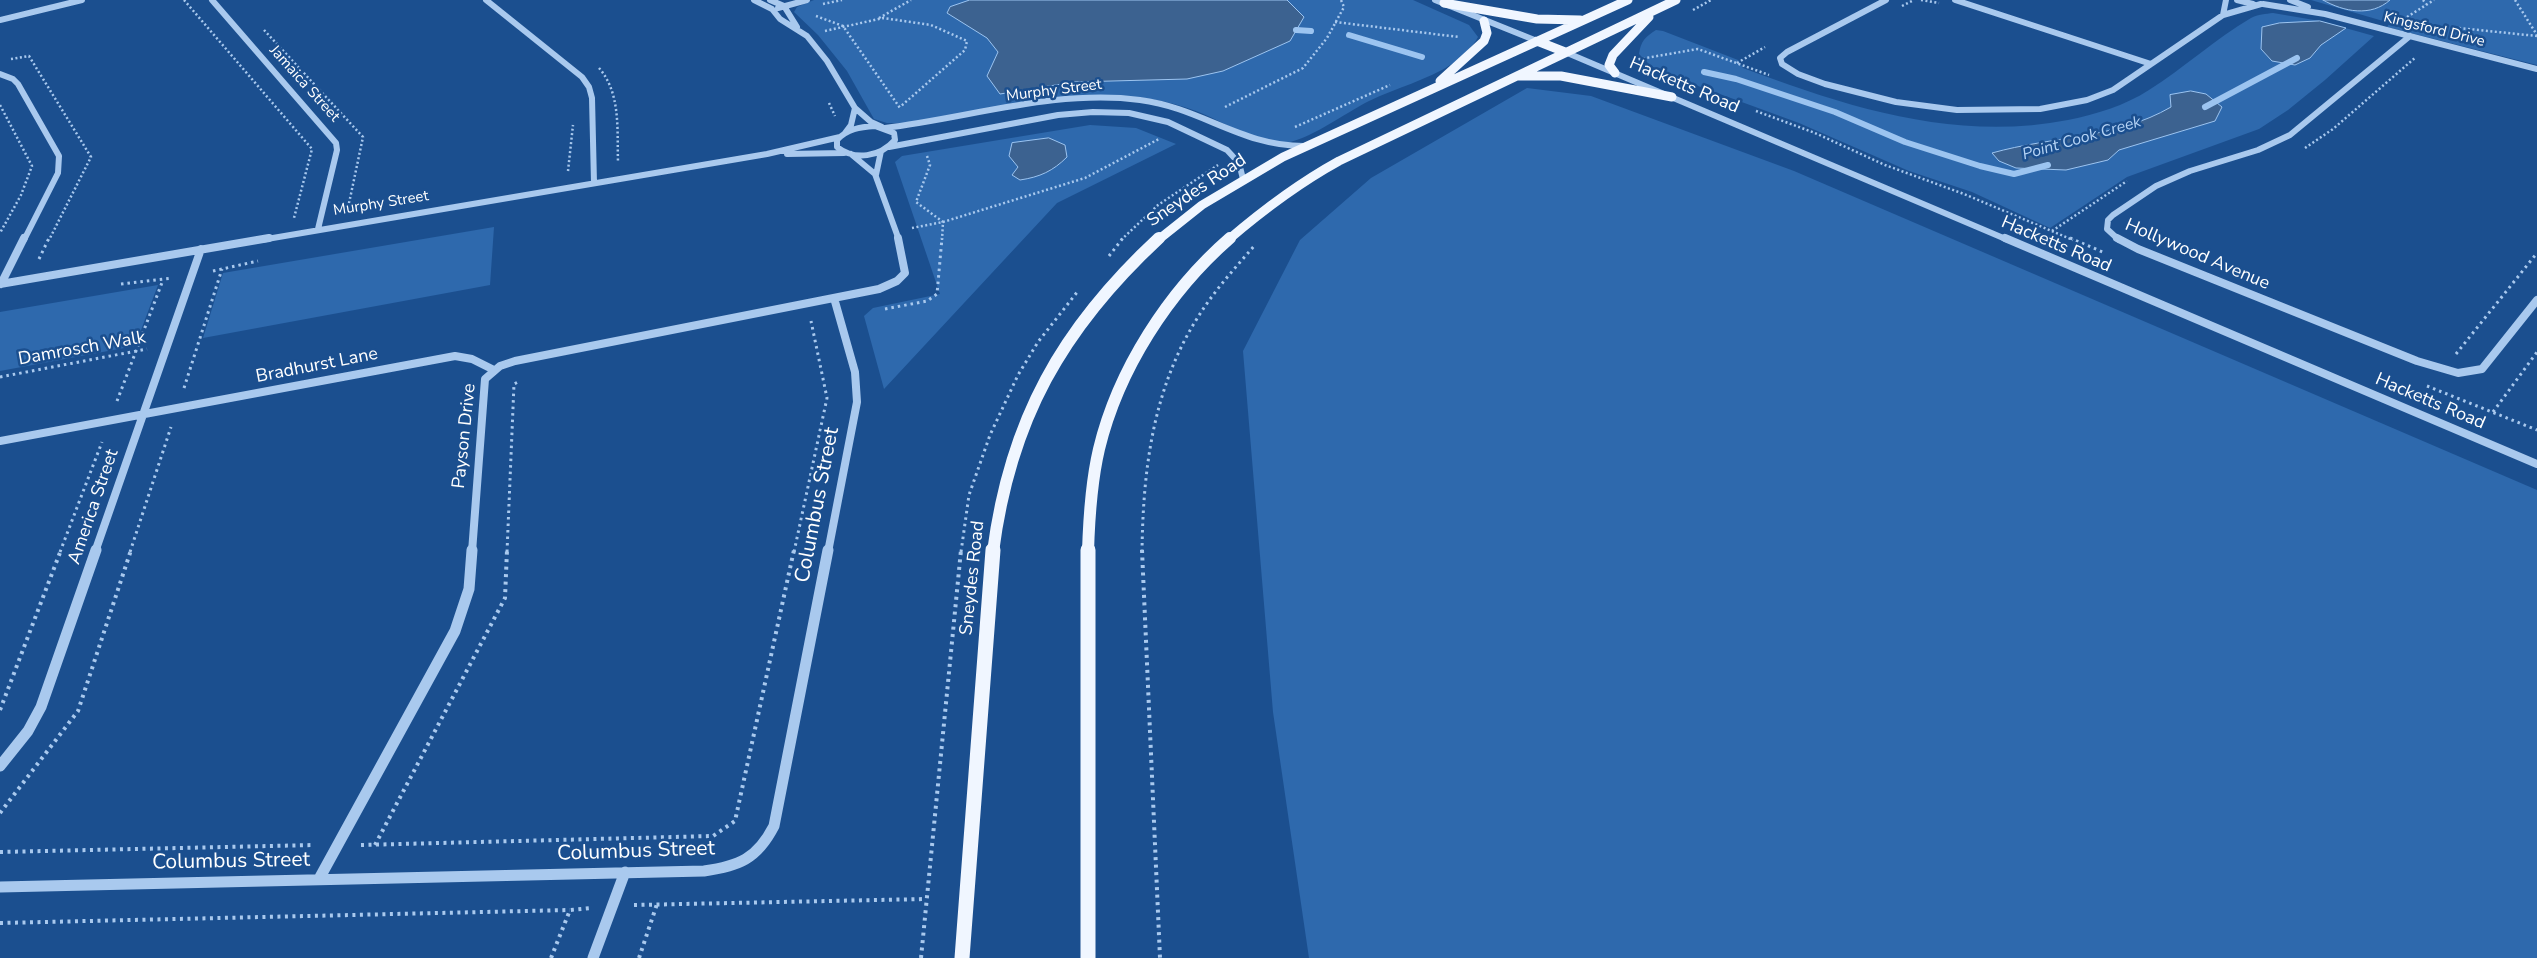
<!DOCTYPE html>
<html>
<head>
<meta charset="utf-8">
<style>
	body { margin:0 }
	canvas { display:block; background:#1b4f8f }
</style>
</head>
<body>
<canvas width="2537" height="958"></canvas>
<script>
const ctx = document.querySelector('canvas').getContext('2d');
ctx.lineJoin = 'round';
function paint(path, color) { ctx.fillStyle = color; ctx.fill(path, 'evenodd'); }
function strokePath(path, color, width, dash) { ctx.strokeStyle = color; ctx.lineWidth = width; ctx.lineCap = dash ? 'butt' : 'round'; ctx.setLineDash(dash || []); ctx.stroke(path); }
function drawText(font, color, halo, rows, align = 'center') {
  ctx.font = font + ' "Nunito Sans",sans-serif'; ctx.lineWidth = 5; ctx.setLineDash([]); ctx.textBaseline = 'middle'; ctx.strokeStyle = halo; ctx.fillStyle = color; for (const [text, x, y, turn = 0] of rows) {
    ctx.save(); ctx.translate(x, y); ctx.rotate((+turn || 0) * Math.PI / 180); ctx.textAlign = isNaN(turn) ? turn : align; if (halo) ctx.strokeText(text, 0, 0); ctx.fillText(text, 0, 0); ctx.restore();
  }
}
const green = new Path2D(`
	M814 0H1413L1469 25 1478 37C1473 47 1461 58 1452 64 1427 80 1396 88 1369 101 1346 112 1305 144 1280 143 1251 141 1223 121 1196 111 1167 100 1137 96 1107 95L911 123H887L874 119 847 71 818 35 794 12 797 7Z
	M2311 0H2537V65L2387 27 2390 23Z
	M2273 13 2320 21 2374 36 2325 80 2288 110 2259 129 2127 177 2050 228 1972 192 1909 171 1799 123 1679 79 1651 66 1639 54C1641 41 1645 37 1656 30L1663 31 1738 60 1743 68C1847 107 1955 142 2068 120 2097 114 2124 106 2149 90 2184 68 2215 39 2251 18 2258 14 2266 14 2273 13Z
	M1527 88 1591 96 1794 171 2537 490V958H1309L1273 712 1243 351 1300 240 1371 178Z
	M1090 125 1136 128 1176 144 1057 203 884 389 864 316 873 308 940 294 895 162 902 156Z
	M494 227 490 285 203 338 223 273Z
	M158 285 135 346 0 371V312Z`);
const water = new Path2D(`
	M970 0H1287L1304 17 1290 41 1223 71 1187 79 1074 82 1000 94 987 76 998 52 987 38 947 13 950 7Z
	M2323 0H2390C2371 17 2344 12 2323 0Z
	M2320 21 2346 28 2321 45 2310 58 2295 65 2272 61 2261 49 2262 27 2279 23Z
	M2191 91 2206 94 2222 107 2215 121 2119 150 2108 160 2066 170 2016 168 1999 161 1992 153C2052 136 2116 139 2171 107L2170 95Z
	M1049 138 1065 145 1067 157C1053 171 1040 177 1020 180L1012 175 1018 167 1009 156 1012 143Z`);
const stream = new Path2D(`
	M1296 30 1311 31
	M1349 35 1422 57
	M1704 72 1736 79 1835 112 1905 142 1980 166 2014 174 2048 165
	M2205 107 2297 58`);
const pathFar2 = new Path2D(`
	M184 0 312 149 294 218
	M1921 0 1939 3
	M2423 0 2426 4
	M2515 0 2537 35
	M823 4 842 0
	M1902 6 1914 0
	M1693 10 1711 0
	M816 16 843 26 900 108
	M2407 17 2434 0
	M879 18 911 0
	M1335 22 1459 37
	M2459 28 2537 36
	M264 30 363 137 348 208
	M825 31 883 18 931 25 967 41 965 50 900 107
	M11 59 29 56 91 157 49 240
	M1634 60 1698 49 1769 75
	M1737 63 1765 47
	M599 68C621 93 617 130 618 162
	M829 103 835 116
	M0 105 32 166 21 195 0 233
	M1225 107 1303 68 1327 38 1344 7 1341 0
	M1756 111 1815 133 1885 165 1964 194 2073 240
	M1295 127 1390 85
	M2305 148 2333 129 2416 57
	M927 156 930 165 916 202 943 222 942 240
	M568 171 573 125
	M912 228 943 222 1085 178 1159 139
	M2052 231 2127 181
	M1121 240 1158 205 1218 165`);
const pathFar1 = new Path2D(`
	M2070 238 2105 253
	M1109 256 1123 238
	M39 259 49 238
	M213 271 258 261
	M121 284 172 278
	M885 309 927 301 937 294 942 238
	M2456 354 2537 253
	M0 377 147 349
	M2427 386 2537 430
	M184 388 222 269
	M117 401 163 280
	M2493 412 2537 352
	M60 552 102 442
	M130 552 171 427
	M507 552 514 384 518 382
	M794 552 827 398 811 321
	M961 552 969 495 990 435 1018 375 1038 342 1078 291
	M1142 552C1143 469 1153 388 1198 317 1214 291 1235 268 1255 245`);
const path = new Path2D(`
	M1142 550 1160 958
	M0 710 61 550
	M0 813 78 711 131 550
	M361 845 713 836 735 821 794 550
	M375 845 505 598 507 550
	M0 852 314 845
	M634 905 926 899
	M0 923 570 910
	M551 958 570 910 591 908
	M639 958 657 904
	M921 958 961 550`);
const minorFar2 = new Path2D(`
	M212 0 336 143 337 150 318 229
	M486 0 582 77 589 87 592 98 594 183
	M754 0 772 9 780 19 807 36 827 61 855 108 871 122 882 127
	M770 0 784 6 797 27
	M1435 0 1537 41
	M1886 0 1787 52 1780 58 1782 64 1798 74 1825 84 1896 102 1957 110 2040 109 2087 100 2113 90 2223 15 2261 4
	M1955 0 2151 64
	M2237 0 2253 4
	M2290 0 2308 7
	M2263 4 2325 14 2537 69
	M778 8 807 0
	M2223 15 2226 0
	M0 20 82 0
	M1565 52 2008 240
	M0 74 13 79 18 84 59 156 58 173 24 240
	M875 126 894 133 895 140C880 157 855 161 837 147V140C847 129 860 127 875 126Z
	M885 128C969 118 1055 89 1140 100 1202 108 1242 147 1306 146
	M845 133 851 125 855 108
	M889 147 1058 115 1093 112 1129 113 1168 122 1227 150 1239 163 1243 179
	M787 154 844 153
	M851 154 875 174 899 240
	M876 175 881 151
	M261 240 767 154 840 137
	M2119 240 2107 229 2108 220 2113 215 2156 186 2190 171 2258 150 2290 135 2410 36`);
const minorFar1 = new Path2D(`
	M2005 238 2537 464
	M2117 238 2138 249 2417 361 2458 373 2482 369 2537 300
	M0 284 269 238
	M1 284 24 238
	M0 441 455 356 472 359 494 370
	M95 552 201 249
	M472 552 485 379 500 366 515 361 879 289 897 281 905 273 898 238
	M828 552 857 402 855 372 834 298`);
const minor = new Path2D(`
	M0 766 28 731 41 707 96 550
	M319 879 455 631 469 589 472 550
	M0 887 704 871C739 866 757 859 774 826L828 550
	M593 958 625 872`);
const majorFar2 = new Path2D(`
	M1444 3 1537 19 1580 20
	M1537 41 1565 52
	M1615 73 1609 65 1613 55 1649 17
	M1519 76H1561L1672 97
	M1440 81 1484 41 1487 33 1484 21
	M1158 240 1202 205 1283 157 1628 0
	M1228 240C1263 210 1299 183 1339 161L1676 0`);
const majorFar1 = new Path2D(`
	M993 552C1010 420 1062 328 1159 238
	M1088 552C1089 518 1091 483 1099 449 1118 370 1168 292 1230 238`);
const major = new Path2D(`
	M962 958 993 550
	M1088 958V550`);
const farStreetnames = [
	["Kingsford Drive",2434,30,14],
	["Jamaica Street",304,84,48],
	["Murphy Street",1054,91,-7],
	["Murphy Street",381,204,-9]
];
const farWaternames = [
	["Point Cook Creek",2082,139,-16]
];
const streetNames = [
	["Hacketts Road",1684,86,23],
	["Sneydes Road",1197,191,-34],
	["Hacketts Road",2056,245,23],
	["Hollywood Avenue",2197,255,23],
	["Damrosch Walk",82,349,-10],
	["Bradhurst Lane",317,366,-11],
	["Hacketts Road",2430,402,23],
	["Payson Drive",465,436,-84],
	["America Street",94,507,-71],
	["Sneydes Road",973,578,-84]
];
const nearStreetnames = [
	["Columbus Street",818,505,-79],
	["Columbus Street",636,852,-2],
	["Columbus Street",231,862,-1]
];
paint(green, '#2e69ad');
paint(water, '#3c6290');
strokePath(water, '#9cc4f0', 1);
strokePath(stream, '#9cc4f0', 6);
strokePath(pathFar2, '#a9c9ee', 2.5, [2, 2.5]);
strokePath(pathFar1, '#a9c9ee', 3, [2.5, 4]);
strokePath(path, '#a9c9ee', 4, [3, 4.5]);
strokePath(minorFar2, '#a9c9ee', 6);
strokePath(minorFar1, '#a9c9ee', 8);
strokePath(minor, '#a9c9ee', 11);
strokePath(majorFar2, '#f0f6ff', 9);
strokePath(majorFar1, '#f0f6ff', 12);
strokePath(major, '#f0f6ff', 15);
drawText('15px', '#fff', '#1b4f8f', farStreetnames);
drawText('italic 16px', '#b5d3f5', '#1b4f8f', farWaternames);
drawText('18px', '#fff', '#1b4f8f', streetNames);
drawText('21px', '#fff', '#1b4f8f', nearStreetnames);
</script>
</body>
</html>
